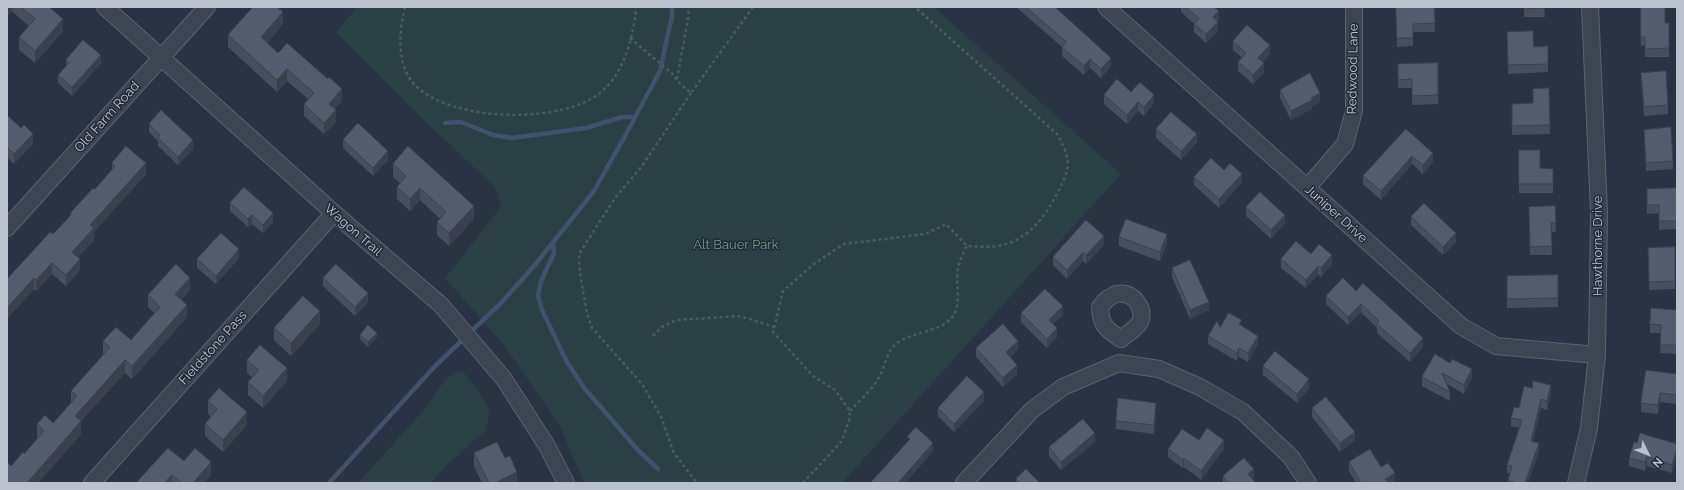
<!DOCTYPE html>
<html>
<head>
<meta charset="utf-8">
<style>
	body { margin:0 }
	#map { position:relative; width:1684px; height:490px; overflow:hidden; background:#293343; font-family:Raleway,sans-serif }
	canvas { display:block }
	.frame { position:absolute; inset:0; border:8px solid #bbc1cc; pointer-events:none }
	.north { position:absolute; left:1628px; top:434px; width:40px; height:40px; -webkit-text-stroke:3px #222a38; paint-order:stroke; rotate:132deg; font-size:11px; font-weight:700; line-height:16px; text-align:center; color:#bbc1cc }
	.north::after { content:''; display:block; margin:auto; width:14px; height:18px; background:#bbc1cc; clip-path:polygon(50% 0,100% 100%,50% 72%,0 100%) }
</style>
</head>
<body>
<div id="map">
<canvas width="1684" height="490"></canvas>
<div class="frame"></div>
<div class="north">N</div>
</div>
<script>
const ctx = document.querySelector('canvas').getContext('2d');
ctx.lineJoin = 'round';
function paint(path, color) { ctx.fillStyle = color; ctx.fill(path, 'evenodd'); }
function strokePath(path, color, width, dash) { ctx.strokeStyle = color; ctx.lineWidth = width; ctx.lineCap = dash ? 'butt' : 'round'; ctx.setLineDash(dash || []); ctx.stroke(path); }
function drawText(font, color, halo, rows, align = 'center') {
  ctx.font = font + ' Raleway,sans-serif'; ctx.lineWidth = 3; ctx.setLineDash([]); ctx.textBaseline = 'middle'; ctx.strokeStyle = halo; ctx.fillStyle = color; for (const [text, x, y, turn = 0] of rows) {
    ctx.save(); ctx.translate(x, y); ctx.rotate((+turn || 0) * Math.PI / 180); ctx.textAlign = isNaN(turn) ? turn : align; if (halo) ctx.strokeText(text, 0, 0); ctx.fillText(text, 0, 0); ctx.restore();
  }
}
const green = new Path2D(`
	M357 7H934L1121 174 842 483H584L560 426 504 345 445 278 501 207 495 187 413 110 336 32Z
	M462 370 477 389 490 412 485 431 445 467 431 483H358L423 411 446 379Z`);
const stream = new Path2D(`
	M445 123 461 122 493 135 512 138 586 128 622 117H635
	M553 242 554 253 541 281 538 295 542 310 553 333 567 362 585 389 638 450 658 469
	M329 483 435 366 502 302 534 266 594 191 625 136 660 71 672 16V7`);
const path = new Path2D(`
	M405 7C399 31 396 66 415 85 451 122 562 125 601 92 624 74 634 35 636 7
	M630 38 675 76 676 80 691 93 753 7
	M677 79 688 19 689 7
	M691 93 642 166 615 198 579 254 580 273 587 314 592 328 642 384 661 417 674 453 697 483
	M653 336 663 326 677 320 738 316 750 319 774 327
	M850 411C859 401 871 391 878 379 885 368 886 352 896 344 911 331 941 333 953 316 962 303 955 283 958 268 960 260 963 253 967 246
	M803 483 842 441 849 420 850 411 835 390 813 376 773 332 783 291 814 264 844 244 925 234 946 224 967 246C983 247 997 248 1012 242 1036 231 1048 211 1060 188 1063 182 1067 173 1068 165 1068 154 1062 143 1057 134L915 7`);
const minor = new Path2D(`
	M105 7 334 213 441 305 504 379 547 446 566 483
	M1106 7 1461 326 1496 346 1597 355
	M1307 188 1345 144 1354 111V7
	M7 228 207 7
	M1116 294C1119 294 1123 293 1126 294 1137 298 1145 311 1140 322 1136 329 1127 334 1121 339 1106 329 1101 326 1100 307L1107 299Z
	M92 483 334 213
	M964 483 1032 410 1063 387 1119 363 1159 369 1200 387 1243 412 1291 457 1308 483
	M1576 483 1589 428 1597 355 1599 212 1590 7`);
const wall = new Path2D(`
	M7 7H49L63 31 35 63 19 50V37L29 26Z
	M1016 7H1055L1111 66 1101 78 1090 68 1084 75 1062 56V47Z
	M1181 7H1214L1219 20 1217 21 1218 31 1206 43 1194 32V24L1181 12Z
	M1396 7H1434L1435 32H1413V46L1397 47Z
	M1524 7H1544L1545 17H1524Z
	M1640 7 1665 23H1669V57H1645V45L1641 46Z
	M283 24 267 43 278 53 342 101 334 109 336 122 324 134 304 116V104L308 99 287 81 277 92 228 47V35Z
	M1507 32 1534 47 1548 46V72L1508 74Z
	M1233 41 1270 54 1263 62 1264 72 1253 84 1238 71V62L1242 58 1233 50Z
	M66 60 101 63 72 96 58 83V75L66 66Z
	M1438 63V104L1412 105V88H1398V64Z
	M1641 73 1668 105V114L1644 116 1641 82Z
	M1549 88 1550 134 1512 135V104L1533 103Z
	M1280 90 1320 102 1312 106V109L1291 120 1280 98Z
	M1131 92 1154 103 1144 116 1138 111 1127 124 1104 104V95Z
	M7 115 33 144 14 164 7 157Z
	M149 124 193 149 178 165 158 146V141L149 132Z
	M1156 129 1197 142 1181 160 1156 138Z
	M1406 129 1433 162 1423 174 1412 164 1381 200 1363 184V176Z
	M1644 130 1673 161V169L1646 171 1644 138Z
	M343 140 388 160 373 176 343 148Z
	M1519 150 1540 168 1553 169V193H1519Z
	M112 163 146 174 94 232V240L78 257 80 270 66 286 52 274 36 291 34 289 7 319 53 234 70 216V213L95 189 112 170Z
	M393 164 474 219 449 246 437 235V222L440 219 420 200 410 211 397 199V187L400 183 393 177Z
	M1224 170 1242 182 1219 208 1194 185V177Z
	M1677 188V229L1659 230V213L1647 214V189Z
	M230 203 273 222 263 233 252 224 248 227 230 211Z
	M1555 206 1556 232H1551L1552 255H1530L1529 207Z
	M1246 207 1285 223 1271 239 1246 216Z
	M1411 217 1456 242 1443 255 1411 225Z
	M1119 237 1167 243 1160 261 1119 246Z
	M1104 245 1086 264 1083 261 1067 279 1053 265V257Z
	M1675 247V289L1649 290 1648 248Z
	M1311 254 1332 264 1321 277 1318 274 1306 288 1281 268V259Z
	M239 258 216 284 197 268V259Z
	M1172 268 1209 310 1190 319 1172 277Z
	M1558 275V307L1507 308V276Z
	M323 278 368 302 355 316 323 286Z
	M190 290 181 300 187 317 132 379 125 373 81 421V434L38 483H7L11 466 24 454 38 438 37 437V424L53 423 71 403V391L104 354H103V341L131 340 154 313 148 307V295Z
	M1356 291 1423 347 1410 362 1377 333V328L1361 312 1348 325 1326 304V296Z
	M1677 310V354L1660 353 1661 333H1650V324Z
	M1021 313 1063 315 1053 324 1057 337 1047 348 1021 322Z
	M320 324 291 356 274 340V328Z
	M1242 326 1258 344 1248 362 1239 357 1237 361 1208 344V336L1220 327Z
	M360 335 377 337 368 347 360 339Z
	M976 348 1018 349 1010 357 1017 374 1003 387 976 357Z
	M1435 354 1472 378 1464 394 1447 384 1450 392V401L1422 386V377Z
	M247 360 287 381 263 408 248 395V382L252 377 247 373Z
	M1263 366 1309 388 1297 403 1263 375Z
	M1677 374V404L1660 402 1658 414 1641 412V403Z
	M1551 394 1547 410 1541 408 1533 441 1539 452 1528 483H1508V480L1509 474 1507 473V465L1520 428 1511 426V418L1519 408Z
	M208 401 247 425 223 452 205 436V424L211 417 208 414Z
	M984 401 954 432 938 416V408Z
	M1312 408 1355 440 1340 452 1312 417Z
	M1156 412 1154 434 1116 429V421Z
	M1199 440 1224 449 1201 480 1184 467 1183 468 1168 457V449Z
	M1095 442 1061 470 1049 456V447Z
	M1637 443 1677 444 1672 473 1647 466 1645 471 1629 466V458Z
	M474 453 505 458 517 483H482L474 466Z
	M184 461 211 475 204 483H136Z
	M1349 462 1381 467 1395 482 1393 483H1356L1349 471Z
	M1223 476 1254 477 1252 479 1256 483H1223Z
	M1016 479 1040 483H1016Z`);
const shadedWall = new Path2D(`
	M7 7H12V12L7 17Z
	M1219 11V20L1213 26V17Z
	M283 12V24L261 49V37Z
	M63 19V31L35 63V51Z
	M1218 22V31L1206 43V34Z
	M1270 45V54L1258 67V58Z
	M101 55V63L72 96V87Z
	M1111 58V66L1101 78V69Z
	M1090 59V68L1084 75V66Z
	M1264 63V72L1253 84V75Z
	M287 69V81L277 92V80Z
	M342 89V101L329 115V104Z
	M1320 93V102L1312 106V109L1291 120V111L1311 98Z
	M1154 95V103L1144 116V107Z
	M1138 102V111L1127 124V115Z
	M336 110V122L324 134V123Z
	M33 134V144L14 164V154Z
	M1197 134V142L1181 160V151Z
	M193 140V149L178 165V157Z
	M388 151V160L373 176V168Z
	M1433 153V162L1423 174V165Z
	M1412 156V164L1381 200V191Z
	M146 163V174L94 232V240L72 263V252L90 225Z
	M1242 174V182L1219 208V199Z
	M420 188V200L410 211V199Z
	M474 206V219L449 246V233Z
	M273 213V222L263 233V225Z
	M252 215V224L248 227V219Z
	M1285 215V223L1271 239V230Z
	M1456 233V242L1443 255V247Z
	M1167 234V243L1160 261V252Z
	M1104 236V245L1086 264V255Z
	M239 249V258L216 284V276Z
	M1083 252V261L1067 279V270Z
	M1332 255V264L1321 277V268Z
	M80 259V270L66 286V275Z
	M52 263V274L36 291V280Z
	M1318 266V274L1306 288V280Z
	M34 278V289L7 319V308Z
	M190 278V290L175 307V294Z
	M368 293V302L355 316V307Z
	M1209 302V310L1190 319V310Z
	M1361 304V312L1348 325V317Z
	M187 305V317L132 379V366Z
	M1063 306V315L1049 328V320Z
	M320 311V324L291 356V343Z
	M1057 328V337L1047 348V339Z
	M377 333V337L368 347V342Z
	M1258 336V344L1248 362V353Z
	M1423 338V347L1410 362V353Z
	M1018 341V349L1006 361V352Z
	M1239 348V357L1237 361V353Z
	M125 360V373L75 428V416Z
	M1017 365V374L1003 387V378Z
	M287 368V381L263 408V396Z
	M1472 369V378L1464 394V385Z
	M1309 379V388L1297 403V394Z
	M1551 385V394L1547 410V401Z
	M984 392V401L954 432V424Z
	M1660 393V402L1658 414V405Z
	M1541 399V408L1531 449V441Z
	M1156 403V412L1154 434V425Z
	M247 412V425L223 452V440Z
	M81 421V434L38 483H27Z
	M1355 432V440L1340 452V443Z
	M1095 433V442L1061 470V462Z
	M1224 440V449L1201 480V471Z
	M933 443V451L906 483H898Z
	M1539 443V452L1528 483H1525Z
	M1677 448V456L1672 473V465Z
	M1647 457V466L1645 471V462Z
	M1184 458V467L1183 468V460Z
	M211 462V475L204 483H193Z
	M1254 469V477L1248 483V474Z
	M517 472V483H495Z
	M1395 473V482L1393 483H1385V479Z
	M172 475V483H164Z`);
const building = new Path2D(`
	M21 7H49L63 19 35 51 19 37 35 19Z
	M253 7H277L283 12 261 37 278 53 287 43 328 79 329 77 342 89 329 104 336 110 324 123 304 104 314 93 287 69 277 80 228 35Z
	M1026 7H1055L1111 58 1101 69 1090 59 1084 66 1062 47 1066 42Z
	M1186 7H1214L1219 11 1213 17 1218 22 1206 34 1194 24 1199 19Z
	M1396 7H1434L1435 23 1413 24V38H1397Z
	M1524 7H1544L1545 8 1524 9Z
	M1641 7H1665V23H1669V48L1645 49V37H1641Z
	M1247 25 1270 45 1258 58 1264 63 1253 75 1238 62 1246 53 1233 41Z
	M1533 31 1534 47 1548 46V64L1508 65 1507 32Z
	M83 40 101 55 72 87 58 75 69 63 66 60Z
	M1438 63V95L1412 96V79L1398 80V64Z
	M1666 71 1668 105 1644 107 1641 73Z
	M1310 73 1320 93 1311 98 1312 100 1291 111 1280 90Z
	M1117 79 1131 92 1140 82 1154 95 1144 107 1138 102 1127 115 1104 95Z
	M1549 88 1550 125 1512 126V104L1533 103V89Z
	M161 110 193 140 178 157 158 138 160 135 149 124Z
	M1171 112 1197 134 1181 151 1156 129Z
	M7 115 21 128 24 125 33 134 14 154 7 147Z
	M358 123 388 151 373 168 343 140Z
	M1671 127 1673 161 1646 163 1644 130Z
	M1406 129 1433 153 1423 165 1412 156 1381 191 1363 176Z
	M126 146 146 163 90 225 94 228 72 252 80 259 66 275 52 263 36 280 34 278 7 308V279L50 232 53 234 72 214 70 213 93 188 95 189 115 166 112 163Z
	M408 146 474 206 449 233 437 222 446 212 420 188 410 199 397 187 406 176 393 164Z
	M1519 150H1540V168L1553 169V184H1519Z
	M1211 158 1224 170 1230 163 1242 174 1219 199 1194 177Z
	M244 187 273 213 263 225 252 215 248 219 230 203Z
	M1677 188V221H1659V205H1647V189Z
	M1260 192 1285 215 1271 230 1246 207Z
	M1424 203 1456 233 1443 247 1411 217Z
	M1555 206 1556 223H1551L1552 246 1530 247 1529 207Z
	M1126 219 1167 234 1160 252 1119 237Z
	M1086 220 1104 236 1086 255 1083 252 1067 270 1053 257Z
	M221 233 239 249 216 276 197 259Z
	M1296 241 1311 254 1319 244 1332 255 1321 268 1318 266 1306 280 1281 259Z
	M1675 247V281L1649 282 1648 248Z
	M1190 260 1209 302 1190 310 1172 268Z
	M176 264 190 278 175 294 187 305 132 366 125 360 75 416 81 421 27 483H7V465L8 463 11 466 23 452 24 454 44 431 37 424 45 415 53 423 77 396 71 391 110 347 103 341 116 327 131 340 160 307 148 295Z
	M336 264 368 293 355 307 323 278Z
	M1558 275V298L1507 299V276Z
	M1343 278 1356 291 1363 283 1423 338 1410 353 1377 324 1379 321 1361 304 1348 317 1326 296Z
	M1045 289 1063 306 1049 320 1057 328 1047 339 1021 313Z
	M303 296 320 311 291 343 274 328Z
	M1651 308 1677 310V345H1660L1661 325 1650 324Z
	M1229 313 1242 320 1239 324 1258 336 1248 353 1239 348 1237 353 1208 336 1217 321 1220 327Z
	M1003 324 1018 341 1006 352 1017 365 1003 378 976 348Z
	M368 325 377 333 368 342 360 335Z
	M260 345 287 368 263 396 248 382 259 370 247 360Z
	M1275 351 1309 379 1297 394 1263 366Z
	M1435 354 1450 363 1452 359 1472 369 1464 385 1442 373 1450 392 1422 377Z
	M1646 370 1677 374V395L1660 393 1658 405 1641 403Z
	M967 376 984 392 954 424 938 408Z
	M1533 381 1551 385 1547 401 1541 399 1531 441 1539 443 1525 483H1517L1508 480 1512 466 1507 465 1522 420 1511 418 1514 407 1519 408 1524 386 1532 388Z
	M219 388 247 412 223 440 205 424 217 409 208 401Z
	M1326 397 1355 432 1340 443 1312 408Z
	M1118 398 1156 403 1154 425 1116 421Z
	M1083 419 1095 433 1061 462 1049 447Z
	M916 427 933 443 898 483H870L910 439 907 437Z
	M1207 428 1224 440 1201 471 1184 458 1183 460 1168 449 1182 429 1199 440Z
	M1640 433 1677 444V448L1672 465 1647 457 1645 462 1629 458 1634 442 1637 443Z
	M497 442 505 458 510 456 517 472 495 483H489L474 453Z
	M168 448 184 461 195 448 211 462 193 483H182L172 475 164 483H136Z
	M1370 449 1381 467 1388 463 1395 473 1385 479 1388 483H1361L1349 462Z
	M1244 458 1254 469 1248 474 1256 483H1229L1223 476Z
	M1026 469 1040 483H1020L1016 479Z`);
const streetNames = [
	["Redwood Lane",1353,69,-89],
	["Old Farm Road",107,117,-48],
	["Juniper Drive",1336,214,42],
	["Wagon Trail",353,230,41],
	["Hawthorne Drive",1598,246,-90],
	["Fieldstone Pass",213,348,-48]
];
const parkNames = [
	["Alt Bauer Park",736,245]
];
paint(green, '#2b4044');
strokePath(stream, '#42526c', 4.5);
strokePath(minor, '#5c6370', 18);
strokePath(path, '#4a5c60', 2.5, [3, 3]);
strokePath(minor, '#3d4552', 16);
paint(wall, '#474f5e');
paint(shadedWall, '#3a404c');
paint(building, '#535c6d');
strokePath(building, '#3a404c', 1);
drawText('13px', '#bbc1cc', '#222a38', streetNames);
drawText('13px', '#739b7e', '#222a38', parkNames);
</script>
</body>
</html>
